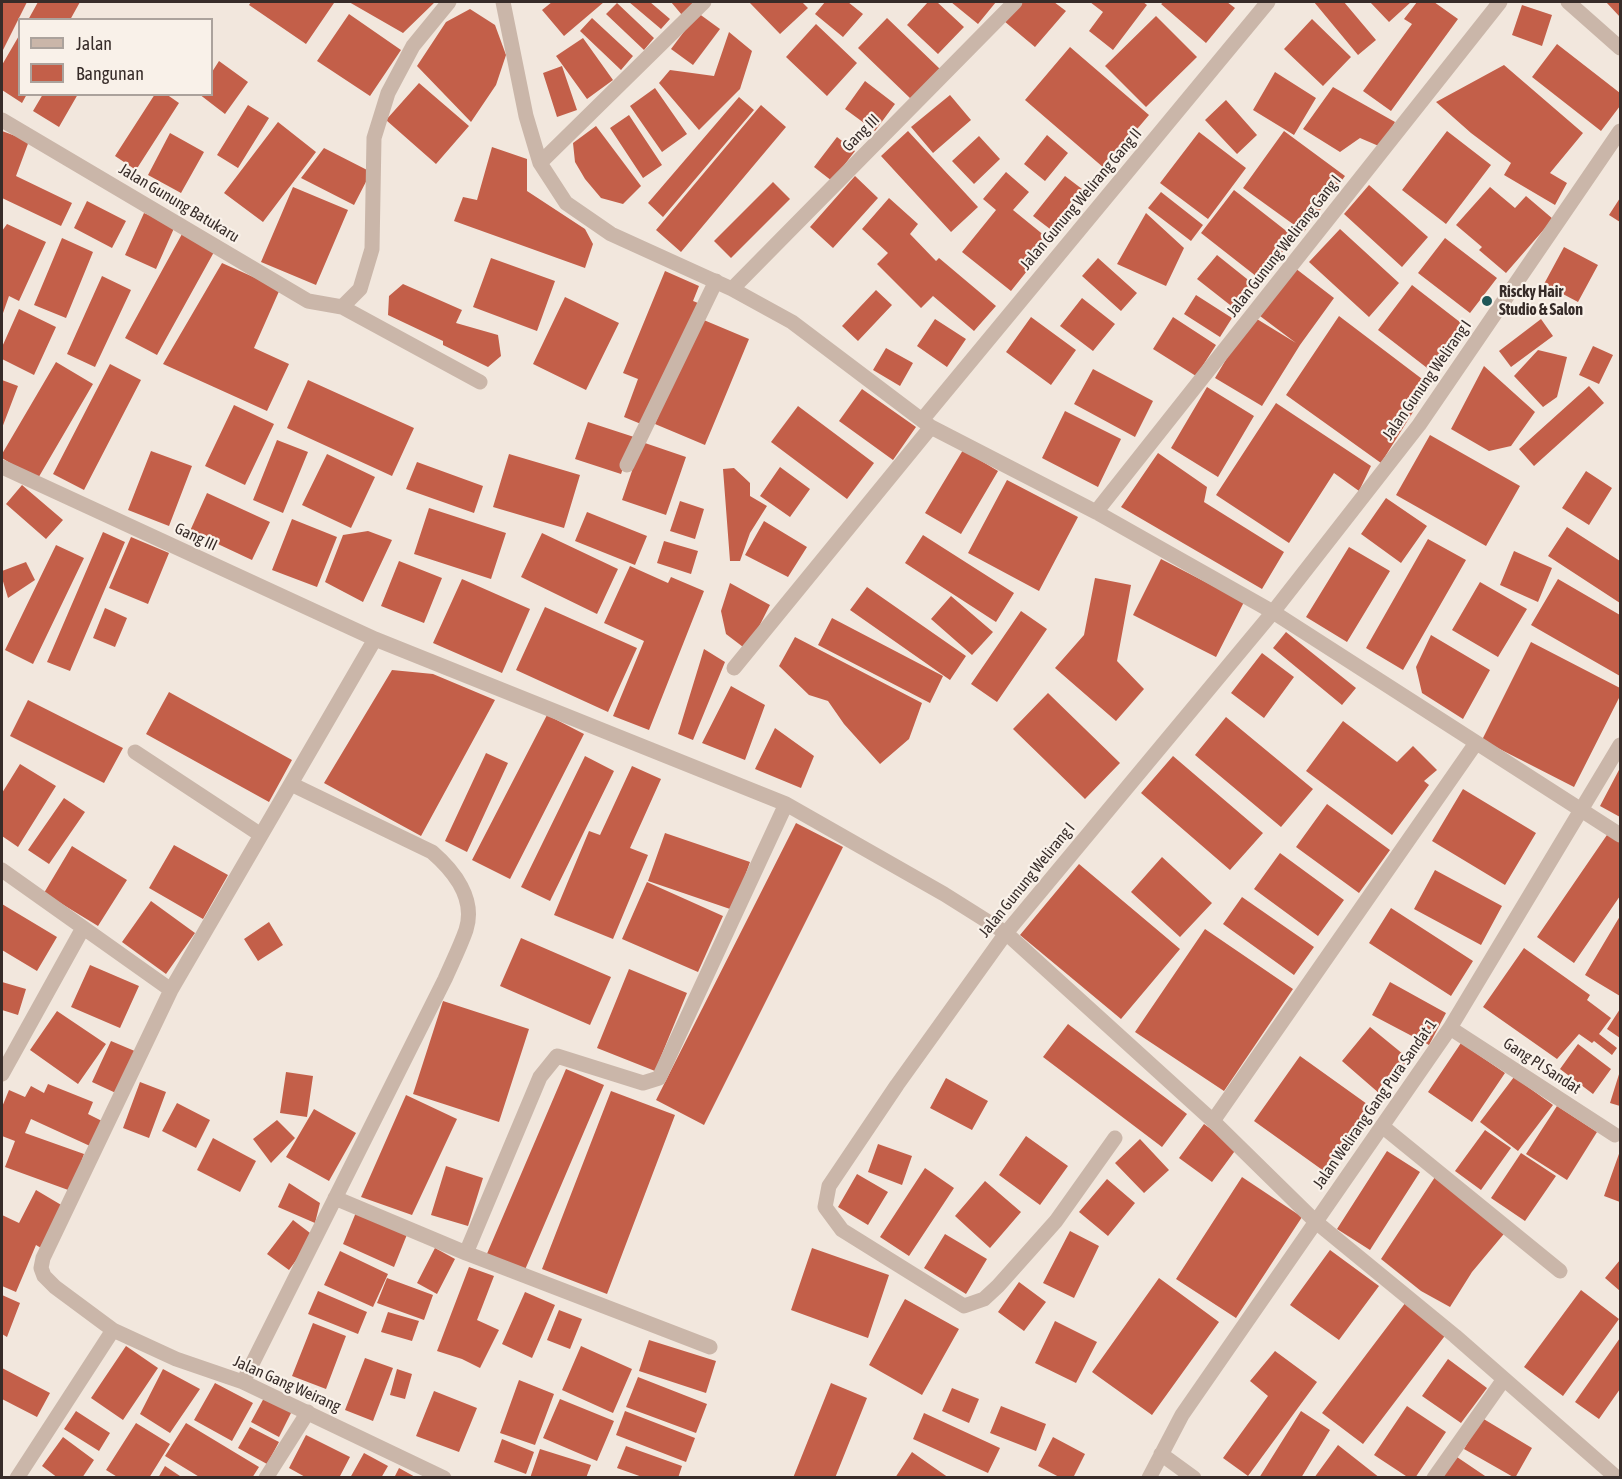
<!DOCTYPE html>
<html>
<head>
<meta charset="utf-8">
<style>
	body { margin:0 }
	#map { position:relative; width:1622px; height:1479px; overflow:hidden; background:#f2e7dd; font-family:"Asap Condensed",sans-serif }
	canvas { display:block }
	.frame { position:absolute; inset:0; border:3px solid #372c29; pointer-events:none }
	.legend { position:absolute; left:18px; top:18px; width:195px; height:78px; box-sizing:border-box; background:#f9f1e9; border:2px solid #aba29c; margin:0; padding:8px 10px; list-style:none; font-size:18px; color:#372c29 }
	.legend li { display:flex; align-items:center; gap:12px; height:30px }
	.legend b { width:30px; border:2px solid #aba29c }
</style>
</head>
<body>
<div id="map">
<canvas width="1622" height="1479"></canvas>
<div class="frame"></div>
<ul class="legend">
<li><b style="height:8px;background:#cab6a9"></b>Jalan</li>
<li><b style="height:16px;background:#c35f49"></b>Bangunan</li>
</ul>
</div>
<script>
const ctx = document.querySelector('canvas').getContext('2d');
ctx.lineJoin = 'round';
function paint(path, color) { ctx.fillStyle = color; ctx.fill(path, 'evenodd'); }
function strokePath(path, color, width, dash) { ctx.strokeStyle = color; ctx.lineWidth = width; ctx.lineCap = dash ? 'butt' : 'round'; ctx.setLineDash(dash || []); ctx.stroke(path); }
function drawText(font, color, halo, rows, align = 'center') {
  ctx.font = font + ' "Asap Condensed",sans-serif'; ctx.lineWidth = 4.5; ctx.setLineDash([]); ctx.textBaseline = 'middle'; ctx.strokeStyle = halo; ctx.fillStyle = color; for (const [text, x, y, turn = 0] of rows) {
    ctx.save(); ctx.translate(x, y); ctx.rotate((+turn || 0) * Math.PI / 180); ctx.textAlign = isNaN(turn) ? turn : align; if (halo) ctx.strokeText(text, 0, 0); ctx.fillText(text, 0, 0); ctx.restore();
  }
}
const building = new Path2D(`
	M2 2H27L2 52Z
	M38 2H80L70 20H28Z
	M251 2H332L334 3 306 44 249 5Z
	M349 2H435L403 33Z
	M552 2H604L564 36 542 10Z
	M629 2H650L670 19 661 29Z
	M671 2H698L682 15Z
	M749 2H802L808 8 780 34Z
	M825 2H848L863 14 843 37 815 14Z
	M928 2H937L964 27 938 54 907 25Z
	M951 2H996L978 24Z
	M1020 2H1054L1066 11 1035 47 1004 21Z
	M1090 2H1143L1147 5 1113 50 1089 31 1103 12Z
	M1164 2H1227L1235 8 1206 43 1161 4Z
	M1314 2H1344L1376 40 1358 55Z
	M1370 2H1411L1389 22Z
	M1417 2H1434L1458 19 1391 111 1363 91 1412 24 1404 19Z
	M1606 2H1620V17Z
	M617 3 654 38 644 50 606 14Z
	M1522 5 1552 15 1542 46 1512 35Z
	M470 9 495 25 506 55 496 85 471 122 417 66 446 22Z
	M698 13 720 29 693 65 671 49Z
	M349 14 401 50 370 96 317 61Z
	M1156 16 1197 57 1146 107 1105 66Z
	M592 18 633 56 621 70 580 31Z
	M887 18 940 69 911 99 858 48Z
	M1312 19 1351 57 1323 86 1284 49Z
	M816 24 857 63 827 96 786 57Z
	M729 32 752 51 740 89 699 130 659 83 670 70 714 76Z
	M20 34V94H27L22 103 2 90V65Z
	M583 38 613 80 587 99 556 56Z
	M1557 44 1620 93V106L1601 131 1532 77Z
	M1070 47 1149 115 1104 168 1025 100Z
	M219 61 248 82 225 114 199 94H212V72Z
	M1504 65 1583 133 1550 173 1567 183 1555 205 1504 175 1511 163 1471 133 1436 102Z
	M562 66 577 110 557 117 543 73Z
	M1275 72 1316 98 1294 135 1253 110Z
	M865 81 895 104 875 131 845 109Z
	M419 83 469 126 436 164 386 120Z
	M1333 87 1395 122 1381 147 1360 138 1340 152 1303 129Z
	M655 88 687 134 662 152 630 106Z
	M43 94H78L59 127 33 111Z
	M155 94H166L179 103 136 170 115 156Z
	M950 95 971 120 933 153 911 127Z
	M739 97 754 110 663 217 648 203Z
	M1226 100 1257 135 1237 154 1205 120Z
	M248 105 269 118 238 168 217 155Z
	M761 105 786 127 681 252 656 230Z
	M629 115 662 165 643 178 610 128Z
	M278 122 316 152 263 222 224 193Z
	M596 126 641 186 623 204 601 198 585 179 575 162 573 143Z
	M2 131 29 141 16 176 72 203 61 226 2 198Z
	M908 131 978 207 951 232 881 156Z
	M1284 131 1345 176 1304 232 1243 188Z
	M1447 131 1491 165 1446 224 1402 190Z
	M1199 132 1246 168 1208 219 1160 183Z
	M170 133 204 152 181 193 148 175Z
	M1047 135 1068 153 1045 181 1024 164Z
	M979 136 1000 159 974 184 952 161Z
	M837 137 855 151 832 181 814 167Z
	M492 147 527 159V191L585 229 593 244 585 268 454 221 463 197 477 200Z
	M324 148 371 172 354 205 301 178Z
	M1006 172 1029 192 1013 210 1051 241 1011 291 962 252 996 210 983 199Z
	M855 176 878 198 833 248 810 227Z
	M1065 176 1082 189 1050 229 1033 216Z
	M773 182 790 199 731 258 714 241Z
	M1369 185 1428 237 1402 267 1344 214Z
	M293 187 348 210 316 285 261 262Z
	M1490 187 1515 208 1526 196 1553 219 1506 273 1479 250 1482 247 1456 225Z
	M1234 190 1294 237 1261 280 1201 233Z
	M1161 192 1203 225 1191 241 1148 208Z
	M889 198 918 224 910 234 936 261 939 258 996 306 974 331 933 296 921 308 877 264 888 253 862 229Z
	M1620 198V222L1609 215Z
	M87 201 126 221 112 248 74 228Z
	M144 213 175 226 156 269 125 255Z
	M1146 213 1184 248 1166 286 1117 264Z
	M7 224 46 242 19 301 9 296 2 316V231Z
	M1340 229 1399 283 1369 317 1309 262Z
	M182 234 214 252 157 355 125 338Z
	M62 238 93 252 66 318 34 305Z
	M1445 238 1497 278 1470 313 1418 273Z
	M1564 247 1598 265 1578 302 1544 284Z
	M1217 255 1257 287 1239 312 1197 279Z
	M491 258 555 281 537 331 473 307Z
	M1098 258 1137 293 1121 311 1082 276Z
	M222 263 280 289 254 348 289 364 267 411 163 364Z
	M1295 268 1334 298 1300 345 1262 406 1215 378 1252 316 1296 343 1260 316Z
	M665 271 699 286 693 301 703 305 641 424 624 417 638 379 623 373Z
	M102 276 131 290 95 367 67 354Z
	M403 284 462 310 456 323 498 335 501 356 488 367 443 345V341L388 315 389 296Z
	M1412 285 1465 326 1431 371 1378 330Z
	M876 290 892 305 858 341 842 326Z
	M1196 295 1232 318 1220 337 1184 314Z
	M565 297 619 323 586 390 533 364Z
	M1082 298 1115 324 1093 351 1060 326Z
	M19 309 56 327 34 375 2 359V347Z
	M1339 316 1430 385 1381 463 1286 395Z
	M1031 317 1076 350 1051 385 1006 352Z
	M1173 317 1216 345 1196 376 1153 349Z
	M699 318 749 339 705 445 655 424Z
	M935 319 966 339 947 367 917 346Z
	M1541 319 1553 336 1511 367 1499 351Z
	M1593 346 1613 355 1599 384 1579 375Z
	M886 348 913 363 900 386 873 370Z
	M1538 350 1567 357 1557 397 1543 407 1514 376Z
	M56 362 93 384 37 480 2 458V454Z
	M110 364 141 380 84 490 53 474Z
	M1484 366 1535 412 1511 446 1489 451 1451 429Z
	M1093 369 1153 401 1135 437 1074 404Z
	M2 380 18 386 2 428Z
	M308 380 414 428 392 476 287 428Z
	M1589 386 1604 403 1534 466 1519 449Z
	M1207 387 1254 416 1218 477 1171 448Z
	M862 389 916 427 893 460 839 421Z
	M1276 403 1371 466 1359 491 1334 473 1289 543 1216 495Z
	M234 405 274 424 245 485 205 466Z
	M798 406 874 463 847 499 771 442Z
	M1065 411 1121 439 1098 487 1042 458Z
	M588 422 634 437 621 474 575 459Z
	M1430 435 1520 486 1486 546 1396 495Z
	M277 440 308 452 283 513 253 500Z
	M642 442 686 457 666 515 622 500Z
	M963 450 998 471 961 534 925 513Z
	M151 451 192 466 169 526 128 510Z
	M1158 453 1207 487 1204 502 1284 552 1262 589 1121 507Z
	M327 454 375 477 351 528 302 505Z
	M509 454 580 475 564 528 493 507Z
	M417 462 483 486 474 513 406 489Z
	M780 467 810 489 790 517 760 496Z
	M734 468 750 483V496L767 506 750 533 740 561H730L723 469Z
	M1586 471 1612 488 1589 525 1562 508Z
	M1007 480 1078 517 1039 591 968 553Z
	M22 485 63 520 46 539 6 504Z
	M207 493 270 522 252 560 190 531Z
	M1386 498 1427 526 1401 563 1361 534Z
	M680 501 704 509 695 539 670 531Z
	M429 508 506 533 491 579 414 554Z
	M587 512 647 536 635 565 575 541Z
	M292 519 337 537 317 587 272 570Z
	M764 521 807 547 788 577 745 555Z
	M1567 527 1620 561V603L1548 556Z
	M368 531 392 540 363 602 325 582 343 535Z
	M103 532 125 542 70 671 47 662Z
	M542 533 618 569 597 614 521 577Z
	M923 535 1014 593 996 622 905 563Z
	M131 537 169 553 148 604 109 588Z
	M1428 539 1466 560 1403 670 1366 648Z
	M664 541 698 551 691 574 657 563Z
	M56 545 84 558 33 664 5 650Z
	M1349 547 1390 571 1347 642 1306 617Z
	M1514 551 1552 568 1538 602 1500 585Z
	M1161 559 1244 602 1216 657 1133 615Z
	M399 561 442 578 424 623 381 606Z
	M26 562 35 580 8 598 2 578V571Z
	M630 566 668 583 671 577 704 591 649 730 613 716 644 641 604 623Z
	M1095 578 1131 585 1117 661 1144 689 1116 721 1055 668 1084 635Z
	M462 579 530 609 502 673 433 643Z
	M1558 579 1620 615V676L1531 625Z
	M1480 582 1527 609 1498 657 1452 630Z
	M730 583 770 605 747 650 726 634 721 611Z
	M867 587 966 656 950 680 850 610Z
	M951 596 993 632 972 655 931 619Z
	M545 607 637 648 608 712 516 670Z
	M105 608 127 618 115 647 93 638Z
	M1021 611 1047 629 997 702 971 684Z
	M832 618 943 676 930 703 818 645Z
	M1286 632 1356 688 1342 705 1273 648Z
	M1431 635 1490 670 1463 719 1422 693 1416 667Z
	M795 637 922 703 909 739 880 764 844 724 828 701 809 695 779 666Z
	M1531 642 1620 688V696L1574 787 1482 740Z
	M704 649 725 662 693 740 678 734Z
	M1262 653 1294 677 1264 718 1231 693Z
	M392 670 433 674 495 700 421 836 324 783Z
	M731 686 765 705 745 760 702 743Z
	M169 692 292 760 269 802 146 734Z
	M1048 693 1120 763 1085 799 1013 729Z
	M28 700 123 748 104 783 10 736Z
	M547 715 584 734 510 879 472 860Z
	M1226 717 1313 789 1281 827 1195 755Z
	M1343 721 1397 762 1413 746 1437 770 1424 781 1429 785 1392 835 1306 771Z
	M775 728 814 756 801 788 755 769Z
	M486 753 508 763 467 852 445 841Z
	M585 756 614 771 550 901 521 887Z
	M1173 756 1263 833 1230 870 1141 793Z
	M20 764 56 786 18 847 2 836V793Z
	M632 766 661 779 630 848 648 855 613 939 554 915 589 831 600 835Z
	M1620 768V817L1600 806Z
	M1463 789 1536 833 1505 885 1432 841Z
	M64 798 85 812 49 864 28 850Z
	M1327 804 1390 850 1359 893 1296 847Z
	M796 823 843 847 704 1125 656 1100Z
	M1609 832 1620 840V896L1574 963 1537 937Z
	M665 833 750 862 733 910 648 881Z
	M174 845 228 875 203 919 149 888Z
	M72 846 127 880 98 926 44 893Z
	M1280 853 1344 900 1318 936 1254 889Z
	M1162 857 1212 903 1180 937 1131 892Z
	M1079 864 1180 949 1121 1019 1020 935Z
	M1435 870 1502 906 1481 945 1414 909Z
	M647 882 723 916 698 972 622 939Z
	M1242 897 1314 947 1294 975 1223 924Z
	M151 901 195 933 166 974 122 942Z
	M2 904 57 937 37 971 2 950Z
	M1391 908 1473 961 1451 996 1369 943Z
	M1620 916V996L1585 975Z
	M269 922 283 945 258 961 244 939Z
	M1205 929 1293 989 1224 1091 1135 1032Z
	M521 938 611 977 590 1025 500 986Z
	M1524 948 1590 995 1587 1000 1611 1018 1599 1034 1617 1048 1612 1055 1594 1041 1592 1043 1579 1034 1557 1059 1483 1007Z
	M90 965 139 986 120 1028 71 1007Z
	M629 969 687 993 655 1071 597 1048Z
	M2 982 26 989 18 1015 2 1010Z
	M1390 982 1446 1013 1429 1045 1372 1015Z
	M443 1001 529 1029 499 1122 413 1094Z
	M1620 1009V1038L1607 1029Z
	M57 1011 106 1044 78 1084 30 1050Z
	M1068 1024 1187 1114 1162 1147 1043 1057Z
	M1370 1027 1409 1059 1380 1094 1342 1061Z
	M111 1041 137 1052 118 1094 92 1082Z
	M1461 1043 1505 1073 1472 1122 1428 1092Z
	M1578 1044 1611 1069 1593 1094 1560 1069Z
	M1300 1056 1374 1109 1328 1174 1254 1121Z
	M566 1069 604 1085 524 1272 486 1256Z
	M1620 1071V1106L1610 1103Z
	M286 1072 313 1076 307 1117 280 1113Z
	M1514 1077 1553 1105 1518 1151 1480 1122Z
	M946 1078 988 1101 972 1130 930 1108Z
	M140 1082 166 1092 149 1138 123 1128Z
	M48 1084 93 1102 88 1114 102 1121 90 1146 31 1119 25 1133 84 1154 71 1191 5 1167 15 1141 2 1136V1107L9 1090 25 1097 31 1086 44 1093Z
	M611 1091 675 1115 607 1294 542 1269Z
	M406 1095 457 1119 412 1215 361 1197Z
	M177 1103 210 1120 196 1148 162 1131Z
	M1557 1106 1597 1132 1567 1180 1526 1154Z
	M314 1109 356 1133 329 1181 286 1157Z
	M277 1120 295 1138 271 1163 253 1139Z
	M1204 1124 1237 1148 1212 1182 1179 1158Z
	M1485 1130 1511 1148 1481 1190 1455 1171Z
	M1026 1136 1068 1166 1040 1205 999 1175Z
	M213 1138 256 1161 240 1192 197 1170Z
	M1140 1139 1169 1170 1144 1193 1115 1163Z
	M878 1144 912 1156 902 1185 868 1172Z
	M1387 1151 1420 1172 1370 1250 1337 1229Z
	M1620 1151V1202L1604 1196Z
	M1521 1153 1556 1176 1525 1221 1491 1198Z
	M446 1166 483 1178 468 1226 431 1215Z
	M925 1168 954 1188 909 1256 880 1237Z
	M857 1174 888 1192 868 1225 838 1207Z
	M1242 1177 1302 1217 1236 1318 1176 1279Z
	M1435 1177 1508 1229 1472 1272 1450 1307 1421 1291 1381 1259Z
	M1107 1179 1135 1203 1108 1236 1079 1212Z
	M985 1181 1021 1212 990 1248 955 1216Z
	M289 1183 320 1203 315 1223 278 1207Z
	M36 1190 63 1206 41 1248 36 1245 16 1292 2 1286V1215L19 1223Z
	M357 1210 408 1232 394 1267 343 1244Z
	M293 1220 314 1236 289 1270 267 1254Z
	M1070 1231 1099 1246 1074 1298 1043 1283Z
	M945 1234 987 1259 966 1294 924 1268Z
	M435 1248 455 1259 437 1294 417 1283Z
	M812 1248 889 1275 868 1338 791 1310Z
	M1330 1250 1379 1286 1339 1340 1290 1305Z
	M340 1251 388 1274 373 1307 324 1285Z
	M1620 1260V1291L1605 1278Z
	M469 1267 494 1276 477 1320 499 1330 480 1368 462 1359 437 1351Z
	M387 1278 433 1295 424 1320 377 1303Z
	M1159 1278 1219 1322 1152 1415 1092 1372Z
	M1019 1282 1046 1302 1024 1331 998 1312Z
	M1581 1290 1619 1319 1563 1396 1524 1367Z
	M318 1291 367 1312 358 1334 308 1314Z
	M525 1292 555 1305 532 1358 502 1344Z
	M2 1295 20 1303 7 1337 2 1334Z
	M905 1299 959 1329 922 1395 869 1365Z
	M1406 1302 1447 1333 1363 1444 1322 1413Z
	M559 1310 582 1319 570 1349 547 1340Z
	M388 1312 419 1321 412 1341 381 1332Z
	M1055 1321 1097 1342 1076 1383 1035 1363Z
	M313 1323 346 1336 326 1389 292 1376Z
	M1620 1338V1389L1599 1419 1575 1402Z
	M649 1340 716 1361 706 1393 639 1371Z
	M126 1346 158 1368 123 1420 91 1398Z
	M581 1346 632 1369 613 1413 562 1390Z
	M1275 1351 1317 1382 1248 1476 1223 1458 1268 1396 1250 1381Z
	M365 1358 393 1368 373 1421 345 1410Z
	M1448 1359 1487 1388 1461 1423 1422 1396Z
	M2 1368 50 1393 37 1417 2 1399Z
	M163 1369 200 1389 170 1433 140 1414Z
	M397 1369 412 1374 405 1399 390 1395Z
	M638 1377 707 1404 696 1433 626 1407Z
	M519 1380 554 1394 535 1445 500 1433Z
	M215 1383 253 1403 232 1441 194 1420Z
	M831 1383 867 1398 835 1478H793Z
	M952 1388 979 1399 969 1423 942 1411Z
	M434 1391 477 1408 459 1452 416 1436Z
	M265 1396 292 1411 279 1437 251 1422Z
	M560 1399 614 1421 597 1461 543 1438Z
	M1001 1406 1046 1424 1036 1451 990 1433Z
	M1407 1406 1446 1432 1415 1478H1409L1374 1455Z
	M76 1411 110 1433 99 1451 64 1429Z
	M625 1411 695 1438 686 1462 616 1435Z
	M1301 1411 1330 1430 1301 1478H1259Z
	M924 1413 1000 1448 988 1473 913 1439Z
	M1482 1418 1532 1448 1515 1478 1464 1449Z
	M136 1423 170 1444 149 1478H119L106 1470Z
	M186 1423 259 1467 252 1478H201L165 1456Z
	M250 1427 279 1442 267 1464 238 1448Z
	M306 1435 350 1457 339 1478H307L289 1468Z
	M63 1437 94 1460 82 1478H58L42 1466Z
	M1053 1437 1085 1454 1073 1478H1061L1038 1466Z
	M502 1439 534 1452 526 1474 494 1462Z
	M1338 1445 1380 1478H1314Z
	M626 1446 682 1466 678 1478H645L617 1468Z
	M540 1449 591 1465 586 1478H530Z
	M912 1452 949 1478H895Z
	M364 1453 388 1466 381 1478H350Z
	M1454 1455 1488 1478H1440Z
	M165 1466 183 1478H158Z
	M399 1468 417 1478H394Z`);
const street = new Path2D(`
	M449 2 413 46 388 93 374 138 372 249 360 289 342 307 480 382
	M503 2 526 116 540 163 566 203 611 234 732 289 792 322 931 427 1096 512 1273 612 1620 835
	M1568 2 1620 48
	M2 120 308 301 342 307
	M540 163 704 2
	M732 289 1015 2
	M922 420 1268 2
	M627 465 716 281
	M2 467 375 639 786 804 944 894 1006 933 1213 1121 1316 1222 1455 1336 1617 1478
	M1096 512 1500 2
	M375 639 171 990 43 1258 41 1268 44 1276 55 1287 113 1330 176 1359 243 1382 444 1478
	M734 668 931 427
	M135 752 261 835
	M2 870 171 990
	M1450 1028 1615 1135
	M2 1074 83 928
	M1213 1121 1476 743
	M1382 1126 1560 1271
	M1115 1138 1056 1221 998 1286 984 1299 964 1306 842 1230 825 1207 829 1186 897 1085 1006 933 1273 612 1419 425 1620 131
	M335 1198 466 1253 710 1347
	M466 1253 540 1077 557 1056 643 1083 659 1078 786 804
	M243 1382 445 979C452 963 460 947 466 930 476 899 454 871 432 852L291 784
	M1161 1454 1194 1478
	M17 1478 113 1330
	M266 1478 308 1412
	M1149 1478 1182 1415 1450 1028 1620 745
	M1434 1478 1504 1379`);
const markers = [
	[1487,301,6,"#1f5758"]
];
const streetNames = [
	["Gang III",861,133,-45],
	["Jalan Gunung Welirang Gang II",1081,199,-50],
	["Jalan Gunung Batukaru",179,203,31],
	["Jalan Gunung Welirang Gang I",1284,246,-52],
	["Jalan Gunung Welirang I",1427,380,-55],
	["Gang III",196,537,25],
	["Jalan Gunung Welirang I",1027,880,-51],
	["Gang Pl Sandat",1542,1066,33],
	["Jalan Welirang Gang Pura Sandat 1",1375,1104,-55],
	["Jalan Gang Weirang",287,1384,24]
];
const poiNames = [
	["Riscky Hair",1499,292],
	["Studio & Salon",1499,310]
];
paint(building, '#c35f49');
strokePath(street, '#cab6a9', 15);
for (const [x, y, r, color] of markers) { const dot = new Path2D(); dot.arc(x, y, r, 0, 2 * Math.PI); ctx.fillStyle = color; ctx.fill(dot); strokePath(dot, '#f9f1e9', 2); }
drawText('16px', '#372c29', '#f9f1e9', streetNames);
drawText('bold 16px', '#372c29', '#f9f1e9', poiNames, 'left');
</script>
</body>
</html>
